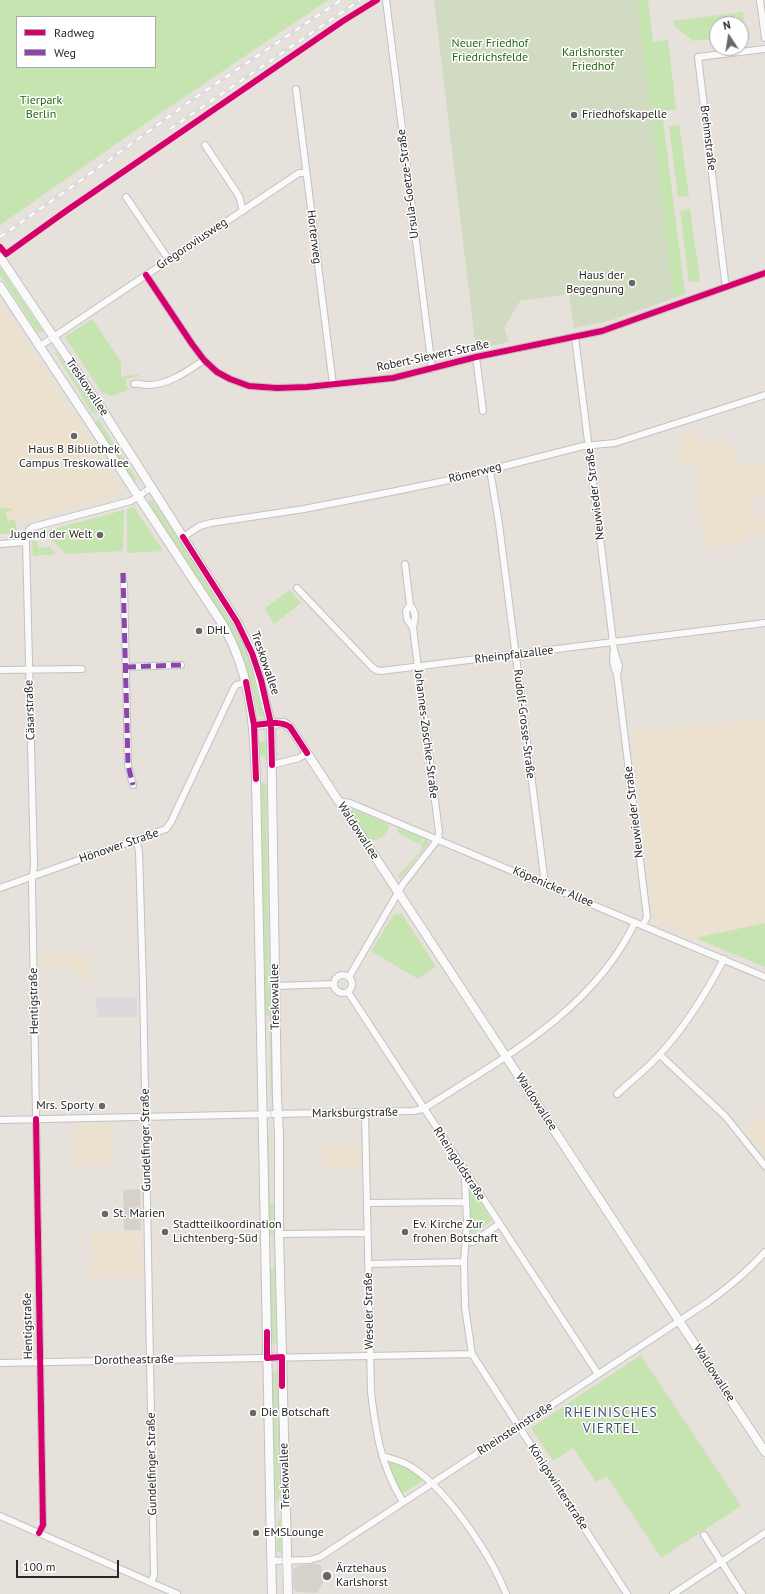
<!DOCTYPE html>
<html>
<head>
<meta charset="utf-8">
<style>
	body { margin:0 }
	#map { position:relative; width:765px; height:1594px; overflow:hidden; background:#e6e1db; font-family:"PT Sans",sans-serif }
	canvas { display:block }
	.legend { position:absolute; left:16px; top:16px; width:140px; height:52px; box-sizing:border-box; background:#fff; border:1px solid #a9a9a9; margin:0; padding:5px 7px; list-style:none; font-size:12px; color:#272727 }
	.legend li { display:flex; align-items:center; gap:8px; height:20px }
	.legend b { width:20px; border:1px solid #a9a9a9 }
	.north { position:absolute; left:709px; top:16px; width:40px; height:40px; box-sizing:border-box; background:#fff; border:1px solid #a9a9a9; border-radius:50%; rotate:348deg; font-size:11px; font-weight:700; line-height:16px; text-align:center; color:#272727 }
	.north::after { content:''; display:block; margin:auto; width:14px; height:18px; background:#6a6866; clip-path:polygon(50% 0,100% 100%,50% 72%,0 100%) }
	.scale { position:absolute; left:16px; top:1560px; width:103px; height:18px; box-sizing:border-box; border:2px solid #272727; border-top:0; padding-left:5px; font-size:12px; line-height:14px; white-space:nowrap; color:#272727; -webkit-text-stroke:3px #fff; paint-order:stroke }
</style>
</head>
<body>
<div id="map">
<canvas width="765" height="1594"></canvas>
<ul class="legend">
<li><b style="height:5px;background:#d6006c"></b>Radweg</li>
<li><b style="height:5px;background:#8e44ad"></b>Weg</li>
</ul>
<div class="north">N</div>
<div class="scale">100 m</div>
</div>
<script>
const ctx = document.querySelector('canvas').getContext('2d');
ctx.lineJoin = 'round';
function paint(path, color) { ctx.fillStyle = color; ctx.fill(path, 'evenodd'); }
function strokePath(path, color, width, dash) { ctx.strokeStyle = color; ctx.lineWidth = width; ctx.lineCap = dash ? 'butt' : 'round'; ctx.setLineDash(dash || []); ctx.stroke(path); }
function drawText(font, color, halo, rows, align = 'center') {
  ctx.font = font + ' "PT Sans",sans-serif'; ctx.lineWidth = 3; ctx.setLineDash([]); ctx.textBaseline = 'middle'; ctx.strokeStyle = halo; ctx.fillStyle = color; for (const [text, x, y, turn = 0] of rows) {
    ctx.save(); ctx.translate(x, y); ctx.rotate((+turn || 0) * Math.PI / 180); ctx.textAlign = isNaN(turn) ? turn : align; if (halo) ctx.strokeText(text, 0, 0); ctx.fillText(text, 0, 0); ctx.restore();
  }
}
const industrial = new Path2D(`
	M96 997H137V1017H97Z`);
const education = new Path2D(`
	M0 302 123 491 112 497 16 522 17 533 0 534Z
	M694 430 696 441 701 440 702 442 726 439 728 452 737 451 739 465 765 463V497L753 498 755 516 765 515V534L743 537V544L705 548 694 462 679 464 677 446 685 444 683 432Z
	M765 720V923L695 938 655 921 632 730Z
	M89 954 90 980H75V967L39 968V955Z
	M765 1115V1155L746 1130Z
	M111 1124 112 1165 75 1166 74 1125Z
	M359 1143 360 1168 323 1169 322 1144Z
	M141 1231 142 1277 90 1278V1267H93L92 1232Z`);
const green = new Path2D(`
	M0 0H328L162 112 0 225ZM17 17H155V67H17Z
	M637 0H648L653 42 668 40 676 109 662 111 685 294 617 318 672 284Z
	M743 12 744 24H717V27L709 28 710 39 693 41 674 26 673 21Z
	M679 125 689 196 678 197 669 126Z
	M690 209 700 281 689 282 680 211Z
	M0 263 45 331 41 333 40 331 38 333 0 275Z
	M92 319 121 362V377L138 374V376L126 379V385L129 390 110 396 107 393 103 394 65 337Z
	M56 352 57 354 59 352 99 411 93 414 55 353Z
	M98 419 137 480 135 481 134 479 132 480 93 424Z
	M152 499 228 612 246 647 254 670 265 717H259L253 690 239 651 147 502Z
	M134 507 163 551 127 553V509Z
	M0 508H7L13 510 5 512 8 521 15 519 17 533 0 534Z
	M124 510 123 551 66 554 47 536 46 531Z
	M32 541H37L38 548 50 547 56 554 33 556Z
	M290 590 301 603 274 624 265 608Z
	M259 741H267V760L260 755Z
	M261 783H267L273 1096H270L269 1016 265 1015Z
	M352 809 388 824 389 828C383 837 379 842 368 839L350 811Z
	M398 828 423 838 419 844 397 832Z
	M425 839 428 841V844L400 879 398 875 401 873 423 848 420 845Z
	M394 914H402L436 967 418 979 371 951Z
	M765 923V967L695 938Z
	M267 1134H269L270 1203H274L276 1343H270L269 1269H274V1235H270V1238H269Z
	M468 1187H471L492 1221 472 1234 470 1232Z
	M641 1355 741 1506 661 1558 607 1476 596 1482 573 1448 553 1461 531 1428Z
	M271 1371H277L282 1491 276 1504Z
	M391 1461C404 1465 414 1472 424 1480L402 1494 389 1466Z
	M282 1513 284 1555H281V1552H277V1524Z`);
const cemetery = new Path2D(`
	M434 0H637L674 298 609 321 574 328 569 294 520 301 504 328 509 342 476 349Z`);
const plaza = new Path2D(`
	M140 1189 141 1230H124L123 1190Z
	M318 1564 321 1566 322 1572 321 1573 323 1583 317 1593 297 1592 294 1589 293 1569 300 1565Z`);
const streetTunnel = new Path2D(`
	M123 573 124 583`);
const street = new Path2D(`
	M386 0 432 369
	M760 0 765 38
	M296 89 333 385
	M205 145 239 196 243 211
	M126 197 169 260
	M146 275 192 344 204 360 217 372 230 379 249 386 277 388 307 387 393 378 476 357 602 331 765 273
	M727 286 725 281 698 57 765 49
	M575 337 614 650 619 666 617 674 647 917 643 925
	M40 346 299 173H306
	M476 357 483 411
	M134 384C139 382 141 385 146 385 167 386 188 371 204 360
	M490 470 499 524 544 876 541 882
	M183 537 200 526 211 523 304 509 396 491 454 479 583 446 615 443 765 395
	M0 544 26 542
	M405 564 410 605C417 613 415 619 413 628L439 832 438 839
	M124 583 128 765 133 785
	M297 588 372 667 376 670 381 671 765 623
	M410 605 406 611 407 619 413 628
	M614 650C612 659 613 666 617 674
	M126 667 181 665
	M0 670 82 669
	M272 765 299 758 307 753
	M340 804 344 802 350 803 765 977
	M136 840 139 851 143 984 154 1575 151 1583
	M0 888 166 829 171 822 234 688 236 685 246 682
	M334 984a9 9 0 1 1 18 0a9 9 0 1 1-18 0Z
	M349 977 403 884 438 839
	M275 986 334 984
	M348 992 598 1374
	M660 1055 726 1117 765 1166
	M617 1094C631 1081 647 1069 660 1054 686 1026 706 993 724 959
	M365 1113 371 1392C376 1434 381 1466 403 1502
	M0 1120 413 1111 423 1109C502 1059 594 1010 635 922
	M469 1178 465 1181 467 1221 464 1262 465 1307 472 1354 627 1594
	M367 1203 466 1202
	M279 1234 367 1233
	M466 1241 473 1242 499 1224
	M368 1264 464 1262
	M0 1363 472 1354
	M382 1456C393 1459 403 1461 413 1468 448 1491 491 1555 506 1594
	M0 1516 177 1594
	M39 1533 43 1525 32 882 34 865 26 542 29 530 33 527 131 501 152 487
	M704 1535 742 1594
	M272 1561 310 1560 320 1557 708 1302C729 1287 748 1271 765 1252
	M673 1594 765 1533`);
const secondary = new Path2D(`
	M0 257 103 411 237 622 249 645 256 665 271 724 277 1098 279 1135V1234L288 1594
	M0 286 223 625C251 674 254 724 256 779L272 1594
	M254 725 284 723 290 727 765 1452`);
const tram = new Path2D(`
	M0 266 79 385 111 439 222 608 237 634 249 662 261 703 264 724 266 771 275 1398 281 1506 283 1594`);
const rail = new Path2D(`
	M170 129 360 0
	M0 237 80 181 196 97 341 0`);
const quiet = new Path2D(`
	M123 573 128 765 133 785
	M126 667 181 665`);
const cycleway = new Path2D(`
	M0 247 6 254 66 211 343 21 377 0
	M146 275 192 344 204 360 217 372 230 379 249 386 277 388 307 387 393 378 476 357 602 331 765 273
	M183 537 237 622 252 653 261 680 271 724 272 765
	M246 682 254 725 256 779
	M254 725C265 724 280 720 290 727L307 753
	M36 1119 43 1525 39 1533
	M267 1332V1358L282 1357V1386`);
const markers = [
	[574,115,4,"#6a6866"],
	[632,283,4,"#6a6866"],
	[74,436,4,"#6a6866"],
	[100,535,4,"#6a6866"],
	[199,631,4,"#6a6866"],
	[102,1106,4,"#6a6866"],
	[105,1214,4,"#6a6866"],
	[165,1232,4,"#6a6866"],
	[405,1232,4,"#6a6866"],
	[253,1413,4,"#6a6866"],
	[256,1533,4,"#6a6866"],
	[327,1576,5,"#6a6866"]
];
const parkNames = [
	["Neuer Friedhof",490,44],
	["Friedrichsfelde",490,58],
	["Karlshorster",593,53],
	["Friedhof",593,67],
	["Tierpark",41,101],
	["Berlin",41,115]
];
const poiNames = [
	["Friedhofskapelle",582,115],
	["Haus der",624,276,"right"],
	["Begegnung",624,290,"right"],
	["Haus B Bibliothek",74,450,"center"],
	["Campus Treskowallee",74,464,"center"],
	["Jugend der Welt",92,535,"right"],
	["DHL",207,631],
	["Mrs. Sporty",94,1106,"right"],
	["St. Marien",113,1214],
	["Stadtteilkoordination",173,1225],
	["Lichtenberg-Süd",173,1239],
	["Ev. Kirche Zur",413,1225],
	["frohen Botschaft",413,1239],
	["Die Botschaft",261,1413],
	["EMSLounge",264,1533],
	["Ärztehaus",336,1569],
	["Karlshorst",336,1583]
];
const streetNames = [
	["Brehmstraße",708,138,83],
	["Ursula-Goetze-Straße",408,184,-97],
	["Horterweg",314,237,83],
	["Gregoroviusweg",192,244,-34],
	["Robert-Siewert-Straße",433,356,-12],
	["Treskowallee",87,387,56],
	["Römerweg",475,473,-14],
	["Neuwieder Straße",595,494,-97],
	["Rheinpfalzallee",514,655,-7],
	["Treskowallee",265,663,71],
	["Cäsarstraße",30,710,-92],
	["Rudolf-Grosse-Straße",524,724,83],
	["Johannes-Zoschke-Straße",426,734,83],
	["Neuwieder Straße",634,812,-97],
	["Waldowallee",358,831,57],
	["Hönower Straße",119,846,-19],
	["Köpenicker Allee",553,887,23],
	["Treskowallee",275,997,-91],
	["Hentigstraße",34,1001,-91],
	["Waldowallee",536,1102,57],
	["Marksburgstraße",355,1113,-1],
	["Gundelfinger Straße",146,1140,-91],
	["Rheingoldstraße",459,1164,57],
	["Weseler Straße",369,1311,-91],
	["Hentigstraße",28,1326,-91],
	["Dorotheastraße",134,1360,-1],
	["Waldowallee",714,1373,57],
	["Rheinsteinstraße",515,1429,-33],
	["Gundelfinger Straße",152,1464,-91],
	["Treskowallee",285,1476,-92],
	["Königswinterstraße",558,1487,57]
];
const quarterNames = [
	["RHEINISCHES",611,1413],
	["VIERTEL",611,1429]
];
paint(industrial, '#dcd8db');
paint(education, '#ebe1ce');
paint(green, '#c5e4b0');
paint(cemetery, '#d1dbc1');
paint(plaza, '#d6d2cb');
strokePath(streetTunnel, '#c0bcb7', 6, [6, 3]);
strokePath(street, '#c3c1c2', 8);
strokePath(secondary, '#c3c1c2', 10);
strokePath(street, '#fbfafa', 6);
strokePath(secondary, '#fbfafa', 8);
strokePath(tram, '#dcdbdd', 1);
strokePath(rail, '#dcdbdd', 3.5);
strokePath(rail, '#fff', 2, [6]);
strokePath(quiet, '#8e44ad', 5, [10, 5]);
strokePath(cycleway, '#d6006c', 6);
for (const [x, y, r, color] of markers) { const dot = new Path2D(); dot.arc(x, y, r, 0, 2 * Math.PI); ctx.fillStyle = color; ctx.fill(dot); strokePath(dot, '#fff', 1.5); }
drawText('12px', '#236713', '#fff', parkNames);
drawText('12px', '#272727', '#fff', poiNames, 'left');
drawText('12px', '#272727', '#fff', streetNames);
ctx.letterSpacing = '1px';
drawText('14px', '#454d7a', '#fff', quarterNames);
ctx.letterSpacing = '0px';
</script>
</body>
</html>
